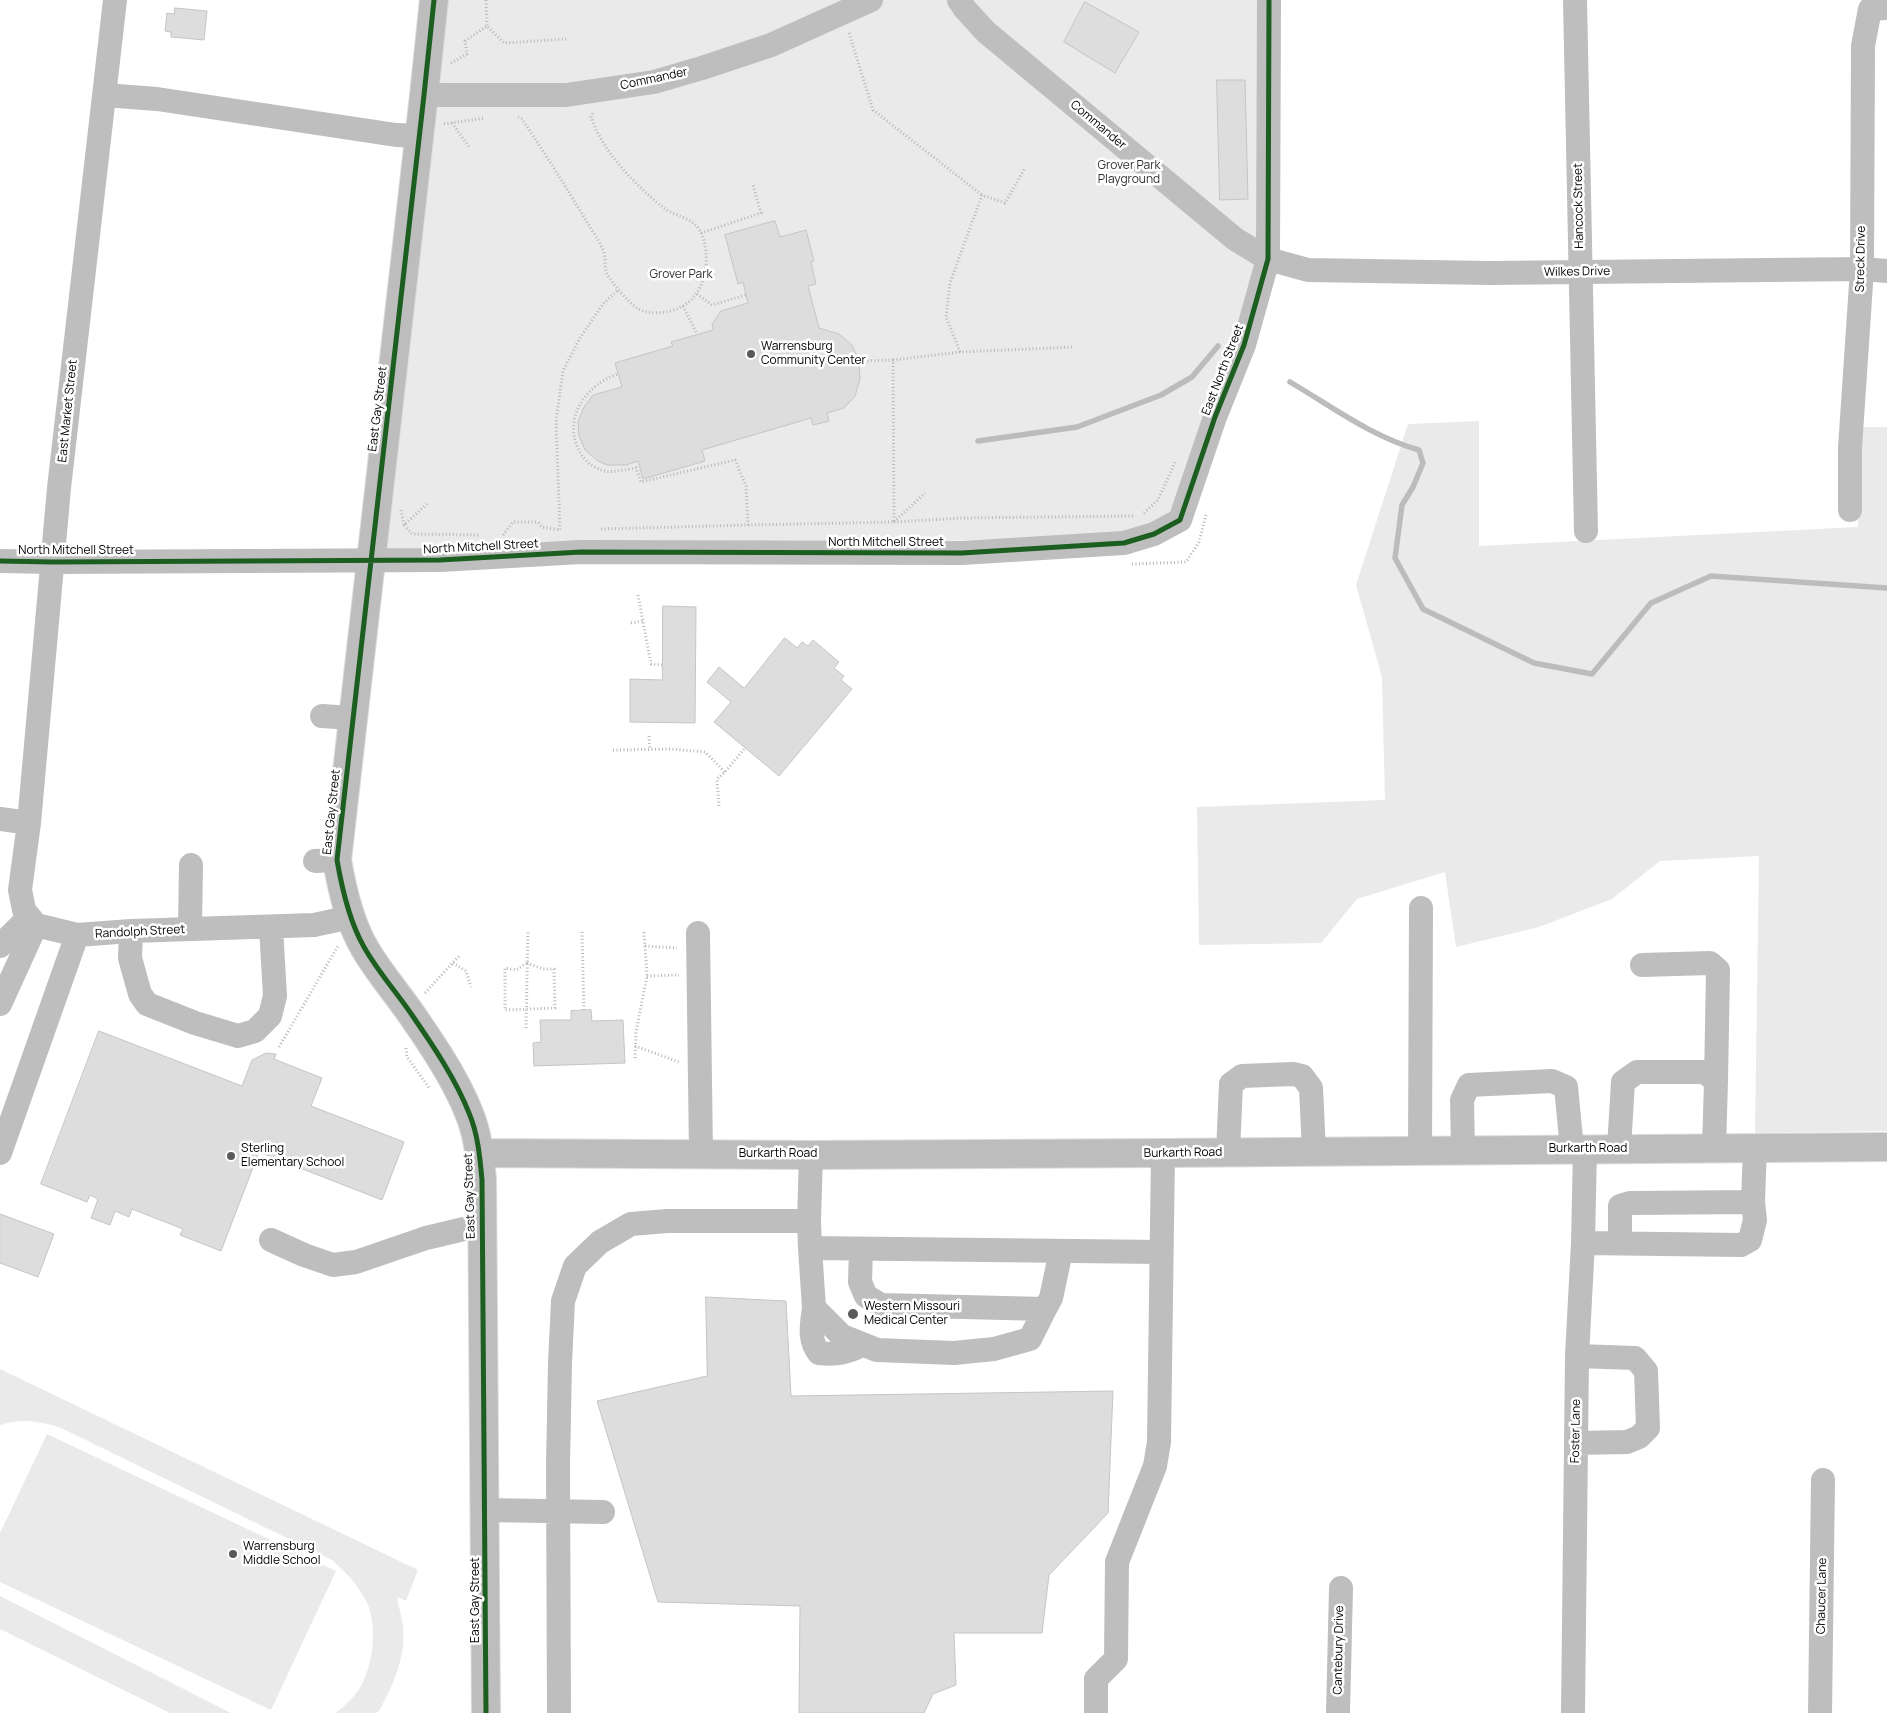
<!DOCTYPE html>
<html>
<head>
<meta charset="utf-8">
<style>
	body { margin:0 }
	canvas { display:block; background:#fff }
</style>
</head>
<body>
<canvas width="1887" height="1713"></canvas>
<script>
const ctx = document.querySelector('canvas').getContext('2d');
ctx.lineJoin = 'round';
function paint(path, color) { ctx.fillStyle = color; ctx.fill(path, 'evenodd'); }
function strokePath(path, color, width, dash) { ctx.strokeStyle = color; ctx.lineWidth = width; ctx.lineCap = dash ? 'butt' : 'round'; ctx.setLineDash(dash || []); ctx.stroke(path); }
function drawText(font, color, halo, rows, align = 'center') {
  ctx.font = font + ' Manrope,sans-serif'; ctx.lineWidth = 5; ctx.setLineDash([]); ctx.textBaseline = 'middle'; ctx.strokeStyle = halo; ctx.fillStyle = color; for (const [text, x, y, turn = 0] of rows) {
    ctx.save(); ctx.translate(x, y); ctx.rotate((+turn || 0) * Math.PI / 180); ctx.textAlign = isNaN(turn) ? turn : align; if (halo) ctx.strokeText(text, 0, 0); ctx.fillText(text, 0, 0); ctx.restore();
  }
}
const green = new Path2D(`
	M439 0H1260L1268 259 1180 520 1154 534 371 560Z
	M1479 421V546L1858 527 1855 427H1887V1131L1755 1133 1759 856 1660 861 1612 899 1539 927 1456 947 1445 872 1357 899 1321 943 1199 945 1197 807 1385 800 1382 677 1356 585 1408 424Z
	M0 1369 418 1570 406 1601 397 1597C398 1605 401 1613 402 1621 408 1652 394 1684 379 1711L376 1713H336C345 1705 357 1695 362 1684 373 1663 377 1627 368 1605 360 1587 346 1572 332 1560L59 1427C36 1421 23 1418 0 1425Z
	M47 1434 336 1571 271 1710 0 1582V1533Z
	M0 1596 231 1713H170L0 1629Z`);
const stream = new Path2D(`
	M1290 382C1331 406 1372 437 1419 450L1423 463 1413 487 1402 505 1395 558 1423 609 1534 663 1592 674 1651 603 1711 576 1887 588
	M978 441 1077 427 1161 395 1192 377 1218 346`);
const building = new Path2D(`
	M1085 2 1139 32 1115 73 1064 42Z
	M175 8 207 11 204 40 171 37V32L165 31 167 13 174 14Z
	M1217 80H1245L1248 199 1220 200Z
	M775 221 780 237 806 230 814 261 811 262 816 284 808 286 819 328 839 334 852 345 859 361 860 379 855 396 844 408 827 413 829 421 813 425 811 418 702 450 705 461 643 479 638 461 626 465H607L598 461 585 450 579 436 578 422 584 407 593 395 622 387 615 363 673 346 671 342 713 330 712 324 721 311 748 303 743 282 738 284 725 235Z
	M663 606 696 607 695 723 630 722V679L662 680Z
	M785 638 797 648 802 642 808 646 813 640 839 662 834 668 844 676 841 680 852 689 779 776 714 722 731 702 707 682 719 667 744 688Z
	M591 1010 592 1021 623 1020 625 1063 534 1066 533 1043 541 1042 540 1020H571V1011Z
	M99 1031 242 1086 252 1060 266 1053 276 1054 274 1059 322 1078 311 1106 404 1142 382 1200 259 1152 221 1251 180 1235 183 1229 132 1209 129 1217 115 1211 110 1225 91 1218 98 1199 90 1195 87 1202 41 1184Z
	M0 1214 54 1234 38 1277 0 1263Z
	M706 1297 786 1301 791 1396 1113 1391 1108 1513 1049 1575 1042 1633H954L956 1685 933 1694 924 1713H799L800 1606 658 1602 597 1401 707 1376Z`);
const path = new Path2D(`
	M486 0 487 26
	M849 33 873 110 982 195
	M451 63 467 54 465 41 487 26 504 43 566 39
	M518 117 522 119C544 152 565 185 585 219 591 229 599 240 604 252 606 259 604 268 607 274 612 283 629 303 637 308 649 316 669 313 681 307 706 295 712 256 701 233 694 217 675 217 664 208 636 186 602 151 591 117L594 111
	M452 123 469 147
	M444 124 485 118
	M701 233 761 213 753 185
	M697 294 712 305 746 295
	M683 306 697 334
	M960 352 946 317 950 283 982 195 1005 203 1025 168
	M893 360 960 352 1073 347
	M427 504 404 525 412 534 479 535
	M401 510 404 525
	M1144 513 1158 500 1176 460
	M894 522 962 518 1134 516
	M894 522 925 493
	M748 525 894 522 893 360 859 361
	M601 529 748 525 746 486 735 460 641 482 636 468C627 469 614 473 605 471 593 468 584 461 579 450 562 418 587 384 618 374
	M503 535 513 522H538L542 527 560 530 556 421 563 371 580 338 603 304 619 289
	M1132 564 1186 562 1199 542 1206 515
	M638 595 651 664 662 665
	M631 623 643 621
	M649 736 650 750
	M613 750 671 749 705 752 725 772
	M719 806 717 779 725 772 745 748
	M582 932 584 1011
	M645 946 677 948
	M453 963 466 971 471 987
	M527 963 543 969H554L555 1008 505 1010V968L516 970Z
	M647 976 679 975
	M425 993 460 955
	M526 1028 528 931
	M635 1046 679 1062
	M279 1047 338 946
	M406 1048 407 1057 430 1089
	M635 1058 636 1032 647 976 644 932`);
const minor = new Path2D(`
	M115 0 59 488 29 823 20 890 24 910 36 925 77 935 131 931 314 925 351 917
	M959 0 965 9 986 32 1235 239 1268 259 1308 270 1490 273 1862 269 1887 271
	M1575 0 1586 531
	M104 95 157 99 396 135 419 136
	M424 95H566L654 82 702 68 771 45 871 0
	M1850 510V448L1862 269 1863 46 1870 9 1887 8
	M0 561 53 562 440 560 581 552 962 553 1124 543 1154 534 1180 520 1215 417 1244 345 1268 259 1269 0
	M322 716 352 718
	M0 819 29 823
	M315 861 337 860
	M190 929 191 865
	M131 931 130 958 140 994 147 1004 195 1023 238 1036 255 1031 270 1016 275 996 271 927
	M698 933 701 1154
	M0 946 29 917
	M1642 965 1710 963 1718 970 1716 1081
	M0 1004 36 925
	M1619 1148 1623 1082 1637 1072H1704L1716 1081 1714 1148
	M1420 1150 1421 908
	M1463 1150 1462 1100 1469 1085 1552 1081 1566 1087 1572 1149
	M1228 1152 1231 1084 1242 1076 1293 1074 1302 1076 1311 1088 1314 1151
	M0 1153 77 935
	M811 1155 809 1221 810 1248 1161 1252
	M271 1240 304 1255 333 1265 356 1262 426 1238 481 1225
	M1583 1243 1741 1245 1750 1240 1755 1220 1753 1202 1755 1147
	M1620 1243V1206L1630 1203 1753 1202
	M810 1248 814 1308 842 1336 877 1350 954 1353 994 1349 1030 1339 1045 1309
	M861 1249 860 1282 866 1296 881 1305 1045 1309 1051 1298 1061 1251
	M814 1308C812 1324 808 1339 819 1353 836 1355 847 1353 862 1345
	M1576 1443 1627 1442 1639 1437 1648 1428 1646 1371 1635 1358 1577 1356
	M485 1510 603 1512
	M559 1713 558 1466 560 1363 563 1301 575 1266 600 1242 631 1224 667 1221H809
	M1096 1713V1679L1116 1659 1117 1562 1155 1466 1159 1442 1163 1153
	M1338 1713 1341 1588
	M1573 1713 1577 1356 1583 1243 1585 1149
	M1820 1713 1823 1480`);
const major = new Path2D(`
	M434 0 424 95 337 860C342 889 349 921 364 947 378 972 398 994 414 1018 434 1047 456 1080 469 1113 478 1134 480 1158 482 1180L486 1713
	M480 1153 811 1155 1163 1153 1887 1147`);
const cycleway = new Path2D(`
	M434 0 424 95 337 860C342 889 349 921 364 947 378 972 398 994 414 1018 434 1047 456 1080 469 1113 478 1134 480 1158 482 1180L486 1713
	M0 561 53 562 440 560 581 552 962 553 1124 543 1154 534 1180 520 1215 417 1244 345 1268 259 1269 0`);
const markers = [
	[751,354,5,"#595959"],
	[231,1156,5,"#595959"],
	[853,1314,6,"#595959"],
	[233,1554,5,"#595959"]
];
const streetNames = [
	["Commander",654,79,-12],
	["Commander",1098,125,40],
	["Hancock Street",1579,206,-91],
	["Streck Drive",1861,259,-89],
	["Wilkes Drive",1577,272,-1],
	["East North Street",1223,370,-69],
	["East Gay Street",378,409,-83],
	["East Market Street",68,411,-84],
	["North Mitchell Street",886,543],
	["North Mitchell Street",481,547,-3],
	["North Mitchell Street",76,551],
	["East Gay Street",332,812,-84],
	["Randolph Street",140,932,-3],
	["Burkarth Road",1588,1149],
	["Burkarth Road",1183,1153,-1],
	["Burkarth Road",778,1154],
	["East Gay Street",470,1196,-92],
	["Foster Lane",1576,1431,-89],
	["Chaucer Lane",1822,1596,-89],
	["East Gay Street",476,1600,-90],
	["Cantebury Drive",1339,1650,-89]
];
const parkNames = [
	["Grover Park",1129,166],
	["Playground",1129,180],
	["Grover Park",681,275]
];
const poiNames = [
	["Warrensburg",761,347],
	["Community Center",761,361],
	["Sterling",241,1149],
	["Elementary School",241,1163],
	["Western Missouri",864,1307],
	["Medical Center",864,1321],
	["Warrensburg",243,1547],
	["Middle School",243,1561]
];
paint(green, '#eaeaea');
strokePath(stream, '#bcbcbc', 5.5);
paint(building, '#ddd');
strokePath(building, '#c5c5c5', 1);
strokePath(major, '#dbdbdb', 30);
strokePath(path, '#b8b8b8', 3, [1, 2.5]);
strokePath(minor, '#bebebe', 24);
strokePath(major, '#bdbdbd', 28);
strokePath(cycleway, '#1b5e20', 5);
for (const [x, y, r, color] of markers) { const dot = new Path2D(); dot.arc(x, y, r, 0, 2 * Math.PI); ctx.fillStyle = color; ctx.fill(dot); strokePath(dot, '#fff', 2); }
drawText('12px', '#000', '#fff', streetNames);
drawText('12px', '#303030', '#fff', parkNames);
drawText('12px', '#000', '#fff', poiNames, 'left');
</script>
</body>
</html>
